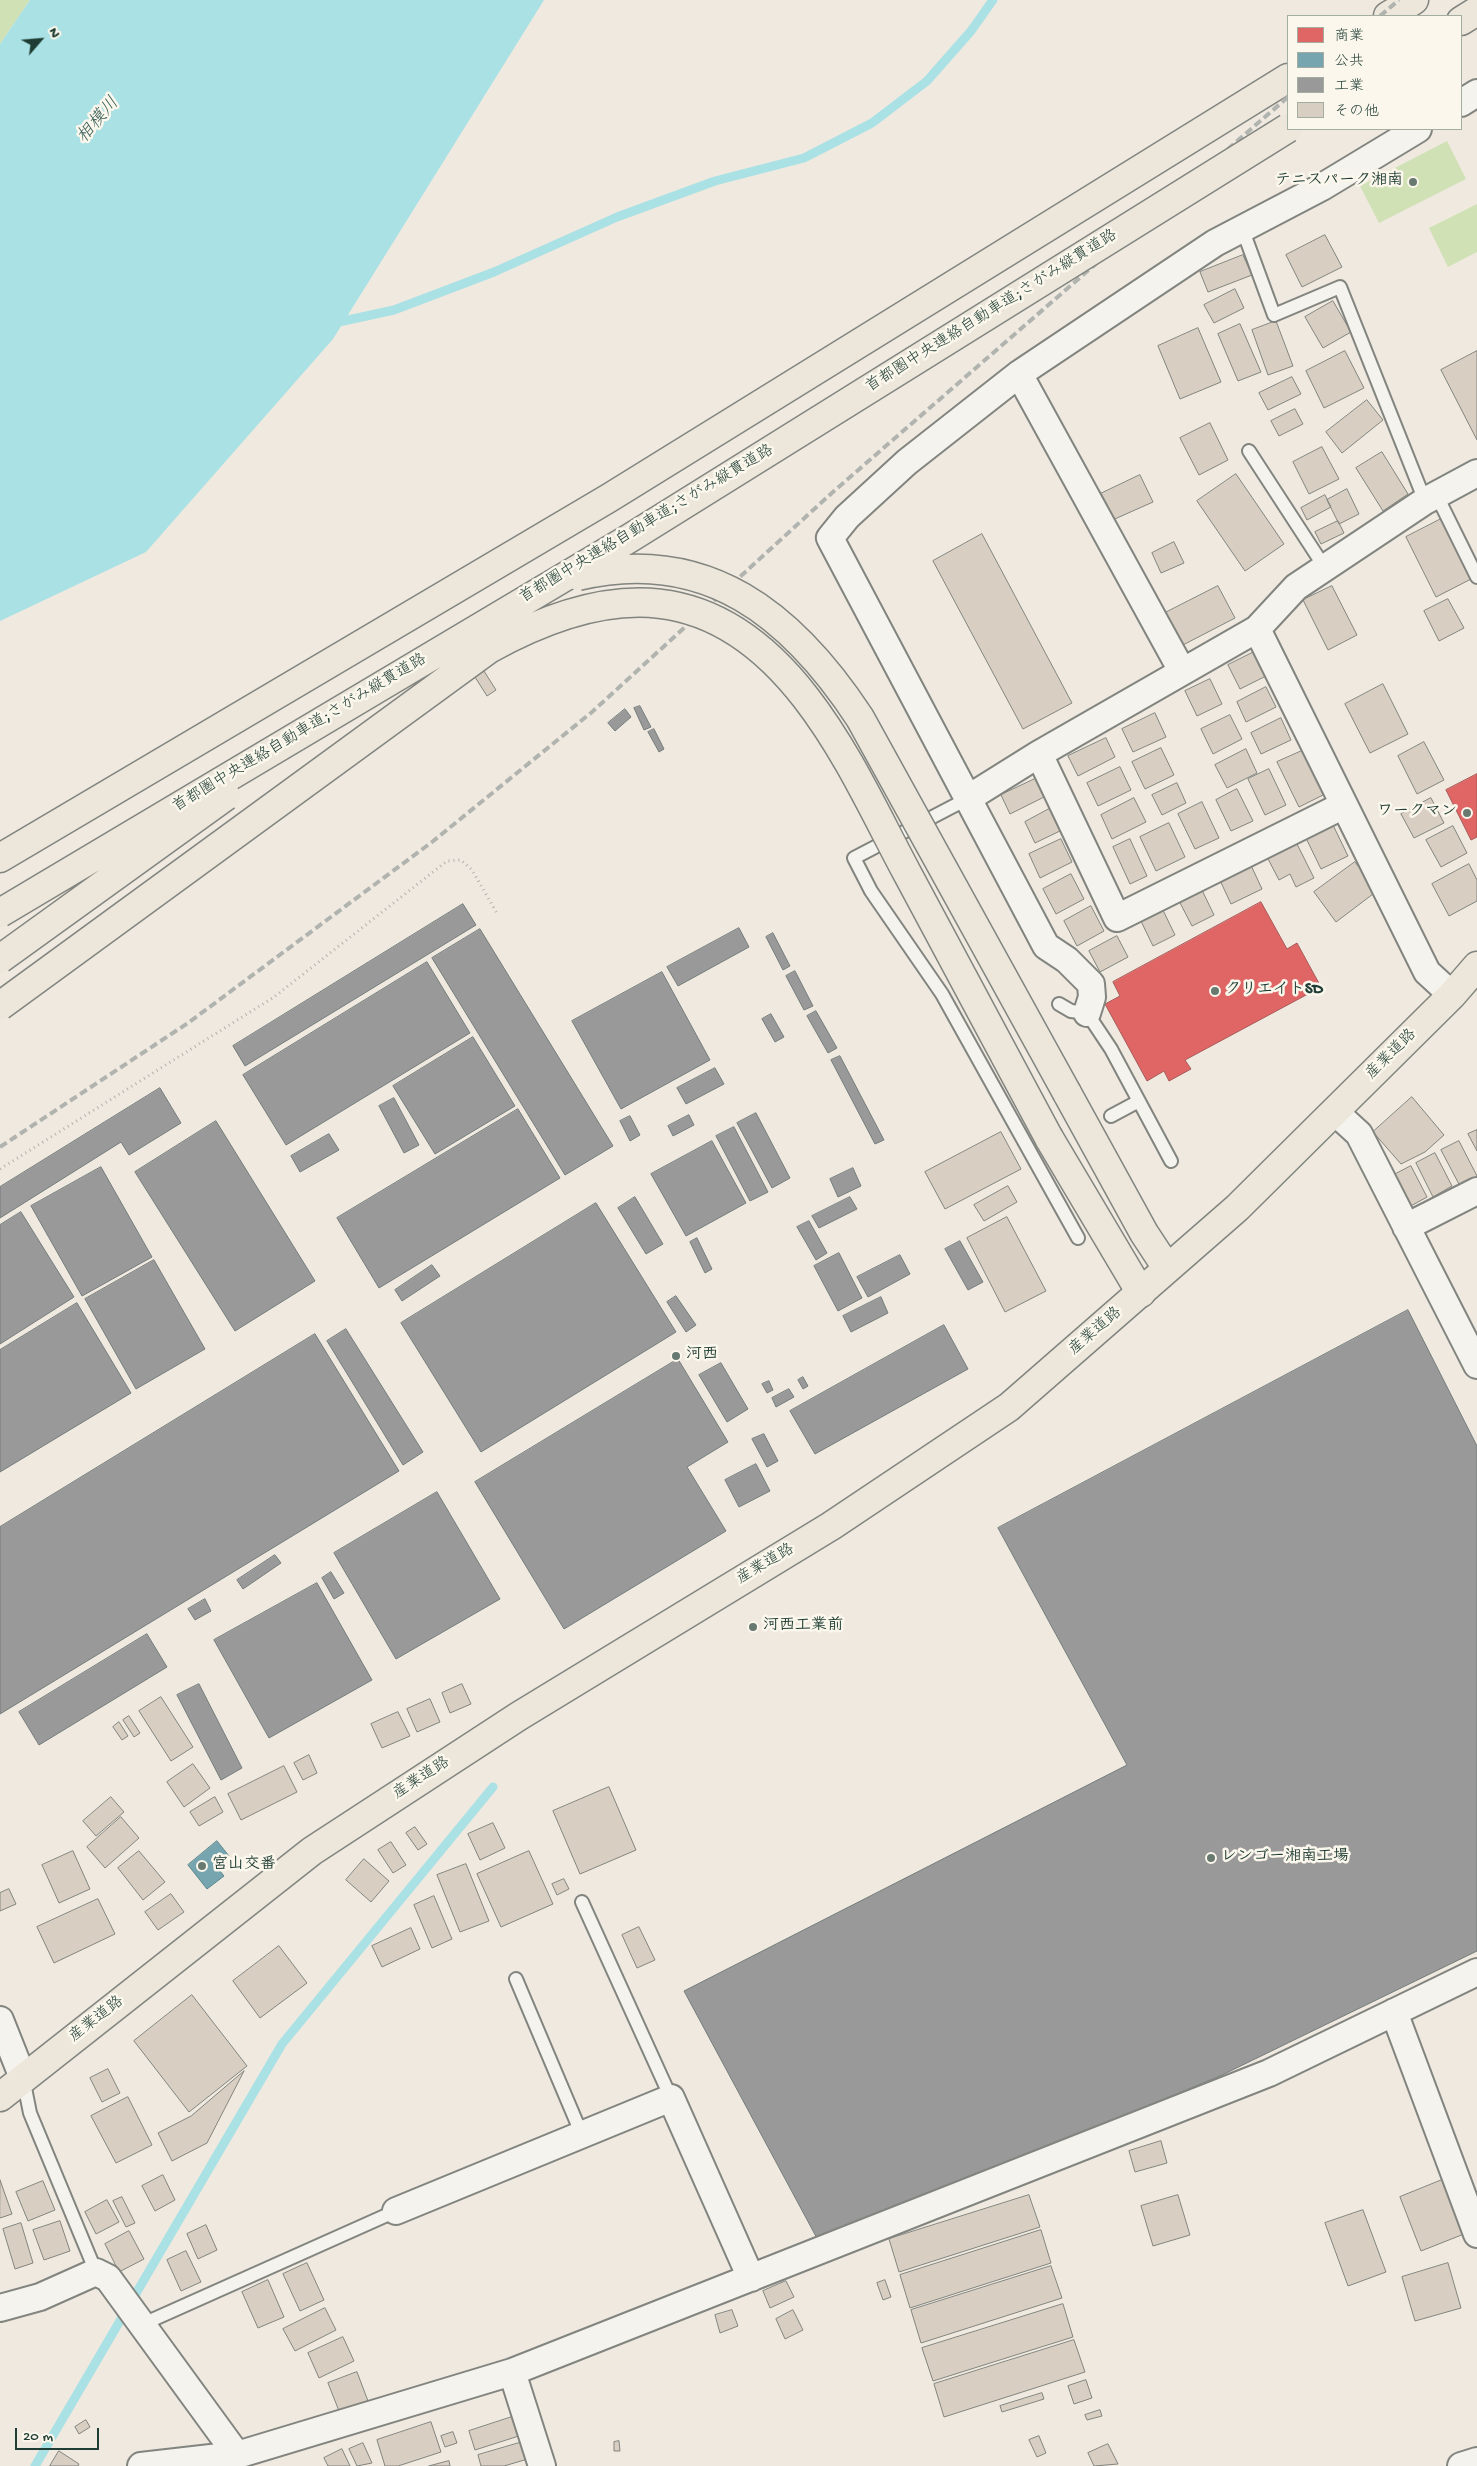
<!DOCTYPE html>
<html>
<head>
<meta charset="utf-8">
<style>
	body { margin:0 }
	#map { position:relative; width:1477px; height:2466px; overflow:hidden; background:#efe9e0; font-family:"Gochi Hand","Klee One",sans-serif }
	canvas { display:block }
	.legend { position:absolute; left:1287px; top:15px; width:175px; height:115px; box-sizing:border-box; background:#fbf7ec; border:1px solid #a3ada2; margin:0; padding:6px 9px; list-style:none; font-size:15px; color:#1f3d34 }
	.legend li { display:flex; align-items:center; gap:10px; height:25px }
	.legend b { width:25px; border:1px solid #a3ada2 }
	.north { position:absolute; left:15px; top:15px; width:50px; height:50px; -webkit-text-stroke:4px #fbf7ec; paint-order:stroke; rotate:63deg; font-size:14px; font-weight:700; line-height:20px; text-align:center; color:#1f3d34 }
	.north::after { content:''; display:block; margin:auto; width:18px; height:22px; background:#1f3d34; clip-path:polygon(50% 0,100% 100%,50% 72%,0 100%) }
	.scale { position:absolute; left:15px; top:2428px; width:84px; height:22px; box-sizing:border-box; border:2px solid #1f3d34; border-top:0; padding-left:6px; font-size:15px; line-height:18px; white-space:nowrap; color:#1f3d34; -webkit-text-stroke:4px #fbf7ec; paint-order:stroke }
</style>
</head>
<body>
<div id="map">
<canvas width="1477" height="2466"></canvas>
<ul class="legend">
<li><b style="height:14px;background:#e06666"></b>商業</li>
<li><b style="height:14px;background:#76a5af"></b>公共</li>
<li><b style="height:14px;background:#999"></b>工業</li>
<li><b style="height:14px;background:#d8cec2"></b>その他</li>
</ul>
<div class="north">N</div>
<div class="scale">20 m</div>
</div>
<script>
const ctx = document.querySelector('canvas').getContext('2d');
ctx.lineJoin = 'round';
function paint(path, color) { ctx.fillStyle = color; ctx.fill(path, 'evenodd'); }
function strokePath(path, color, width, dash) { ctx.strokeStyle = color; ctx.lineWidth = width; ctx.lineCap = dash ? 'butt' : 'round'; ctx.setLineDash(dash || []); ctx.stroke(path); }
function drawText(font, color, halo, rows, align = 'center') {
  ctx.font = font + ' "Gochi Hand","Klee One",sans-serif'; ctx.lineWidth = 5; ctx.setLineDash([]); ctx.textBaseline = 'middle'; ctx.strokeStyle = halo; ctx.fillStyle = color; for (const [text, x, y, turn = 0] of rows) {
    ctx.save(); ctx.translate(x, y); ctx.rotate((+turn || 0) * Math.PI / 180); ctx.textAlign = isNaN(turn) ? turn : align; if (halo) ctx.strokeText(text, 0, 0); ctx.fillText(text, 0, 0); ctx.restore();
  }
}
const green = new Path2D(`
	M0 0H30L0 44Z
	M1447 141 1466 179 1379 223 1360 186Z
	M1477 204V252L1448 267 1429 228Z`);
const water = new Path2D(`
	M30 0H544L333 339 146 552 0 621V44Z`);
const shops = new Path2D(`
	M1477 774V837L1471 840 1446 790Z
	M1261 902 1287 949 1297 943 1321 987 1185 1060 1191 1069 1169 1081 1164 1071 1147 1081 1105 1004 1120 996 1113 982Z`);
const public = new Path2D(`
	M217 1841 229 1856 216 1866 224 1876 207 1889 188 1865Z`);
const industry = new Path2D(`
	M640 706 651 727 644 730 634 708Z
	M625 709 631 717 615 731 608 723Z
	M654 729 664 749 659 752 648 732Z
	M463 904 476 925 245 1066 233 1046Z
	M739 928 749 947 678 986 667 967Z
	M480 929 613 1146 565 1175 432 958Z
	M773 933 790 966 783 970 766 937Z
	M427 962 470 1033 286 1145 243 1075Z
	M795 971 813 1006 804 1010 786 976Z
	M662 972 710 1060 621 1109 572 1021Z
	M816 1011 837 1048 828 1053 807 1016Z
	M771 1014 784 1037 775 1042 762 1019Z
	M473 1037 515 1106 435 1154 393 1086Z
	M840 1056 884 1140 875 1144 831 1060Z
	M715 1068 724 1084 686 1104 677 1088Z
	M160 1088 181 1123 129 1155 121 1142 0 1218V1187Z
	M394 1098 419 1145 404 1153 379 1106Z
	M518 1109 560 1178 379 1288 337 1218Z
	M756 1113 790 1178 772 1188 737 1123Z
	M689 1115 694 1125 673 1136 668 1126Z
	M630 1116 640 1135 630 1141 620 1121Z
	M216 1121 315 1281 235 1331 135 1172Z
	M734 1127 768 1192 750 1201 716 1136Z
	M329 1134 339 1150 300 1172 291 1156Z
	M712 1141 746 1203 686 1236 651 1174Z
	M101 1167 152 1257 82 1296 31 1206Z
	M853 1168 861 1186 838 1197 830 1179Z
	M635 1197 663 1244 646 1254 618 1208Z
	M850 1197 857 1209 819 1228 812 1216Z
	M596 1203 676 1332 481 1452 401 1323Z
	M21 1212 74 1297 0 1344V1225Z
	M809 1221 827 1253 816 1260 797 1227Z
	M697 1238 712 1269 705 1273 690 1242Z
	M960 1241 983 1282 968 1290 945 1249Z
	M839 1253 862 1298 838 1311 814 1266Z
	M900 1255 910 1274 868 1297 857 1277Z
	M154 1260 205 1349 136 1389 85 1299Z
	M432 1265 440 1276 402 1301 395 1290Z
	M676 1296 696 1325 686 1332 667 1302Z
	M881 1297 888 1313 851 1332 843 1316Z
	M77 1303 131 1393 0 1472V1350Z
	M1408 1310 1477 1446V1951L1220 2076 819 2242 684 1991 1127 1765 998 1528Z
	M944 1325 968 1369 815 1454 790 1411Z
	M346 1329 423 1452 403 1465 327 1341Z
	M315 1334 399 1471 0 1714V1527Z
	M678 1359 728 1442 687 1467 726 1531 564 1629 475 1482Z
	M721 1363 748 1409 727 1422 699 1375Z
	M803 1377 808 1386 803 1389 798 1380Z
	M769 1381 773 1390 767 1393 762 1384Z
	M789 1389 794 1397 776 1407 772 1398Z
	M764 1434 778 1461 767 1467 752 1439Z
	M756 1464 770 1491 739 1507 725 1480Z
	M437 1492 500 1599 396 1659 334 1553Z
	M275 1555 281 1563 243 1589 237 1580Z
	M331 1572 344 1593 334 1599 322 1578Z
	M317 1583 372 1680 269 1738 214 1640Z
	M205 1599 211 1611 195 1620 188 1609Z
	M147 1634 167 1667 39 1745 19 1712Z
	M199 1684 242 1768 221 1780 177 1695Z`);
const stream = new Path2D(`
	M334 323 394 310 494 272 617 217 715 181 804 158 872 123 927 81 971 31 993 0
	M35 2466 282 2044 493 1787`);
const building = new Path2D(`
	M1325 235 1342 267 1302 287 1286 255Z
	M1243 255 1252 275 1208 292 1200 272Z
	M1235 289 1244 308 1214 323 1204 305Z
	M1333 301 1351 332 1323 348 1305 317Z
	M1276 321 1293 366 1268 375 1252 330Z
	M1240 324 1261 372 1238 381 1218 334Z
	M1198 328 1221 382 1180 399 1158 346Z
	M1345 351 1364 388 1324 408 1306 371Z
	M1477 351V440L1441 370Z
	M1292 377 1301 394 1268 410 1259 393Z
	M1367 400 1383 420 1342 453 1326 432Z
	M1295 409 1303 424 1279 436 1271 421Z
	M1210 423 1228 460 1199 475 1180 438Z
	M1322 447 1339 479 1309 494 1293 462Z
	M1382 452 1408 494 1383 511 1356 468Z
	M1236 474 1284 544 1245 571 1197 501Z
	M1140 475 1153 502 1108 522 1096 496Z
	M1347 489 1359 514 1339 524 1327 500Z
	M1325 495 1331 507 1307 520 1301 508Z
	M1443 518 1473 578 1436 597 1406 537Z
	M1338 521 1344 533 1321 544 1315 532Z
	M982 534 1072 703 1023 729 933 561Z
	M1174 542 1184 563 1161 573 1152 553Z
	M1218 586 1235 618 1181 646 1165 613Z
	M1332 586 1357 635 1328 650 1303 600Z
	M1448 599 1464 628 1439 641 1424 611Z
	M1256 651 1268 675 1240 689 1228 665Z
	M477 660 496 690 487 696 468 666Z
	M1210 679 1222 704 1197 716 1185 691Z
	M1383 684 1408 734 1370 753 1345 704Z
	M1266 687 1276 707 1246 722 1237 702Z
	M1155 713 1166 737 1133 752 1122 729Z
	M1230 715 1242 739 1213 754 1201 729Z
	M1281 718 1291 740 1261 754 1251 733Z
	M1106 738 1115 757 1078 776 1068 756Z
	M1424 742 1444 780 1417 794 1398 756Z
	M1161 748 1174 775 1145 789 1132 762Z
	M1246 749 1257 773 1227 788 1215 765Z
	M1304 750 1325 794 1299 807 1277 762Z
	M1120 767 1131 790 1098 806 1087 783Z
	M1269 769 1286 805 1265 815 1248 779Z
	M1037 778 1046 796 1010 814 1001 795Z
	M1177 783 1186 803 1162 815 1152 795Z
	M1237 789 1253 821 1231 831 1216 800Z
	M1134 798 1146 822 1112 839 1101 815Z
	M1431 798 1444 823 1414 838 1401 814Z
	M1202 802 1219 838 1195 849 1178 814Z
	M1051 808 1062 830 1035 843 1025 822Z
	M1169 823 1185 857 1156 871 1140 837Z
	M1332 823 1348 856 1321 869 1305 836Z
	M1453 826 1467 853 1441 867 1426 840Z
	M1061 839 1072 862 1040 878 1029 854Z
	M1130 839 1147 876 1130 884 1113 847Z
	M1295 840 1314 878 1296 887 1290 874 1279 880 1266 855Z
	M1249 861 1262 889 1231 904 1218 876Z
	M1355 862 1377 891 1336 922 1314 892Z
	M1469 864 1477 880V901L1449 916 1432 884Z
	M1071 874 1084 899 1056 914 1043 889Z
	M1200 886 1214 915 1192 926 1177 897Z
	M1160 904 1175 935 1153 946 1138 915Z
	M1091 906 1104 931 1077 946 1064 921Z
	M1117 936 1128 957 1100 972 1089 951Z
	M1412 1097 1444 1135 1425 1152 1401 1164 1373 1132Z
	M1477 1130V1151L1468 1134Z
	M1001 1132 1021 1169 945 1209 925 1172Z
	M1459 1141 1477 1176V1180L1461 1188 1441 1150Z
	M1435 1153 1452 1186 1433 1197 1416 1163Z
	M1411 1166 1427 1197 1409 1207 1392 1176Z
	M1008 1186 1017 1202 984 1221 974 1205Z
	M1007 1217 1046 1291 1005 1312 967 1238Z
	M462 1684 471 1704 450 1713 442 1693Z
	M161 1697 193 1747 171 1761 139 1711Z
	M430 1699 440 1722 417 1732 407 1709Z
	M398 1712 410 1736 382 1748 371 1724Z
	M129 1716 140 1733 134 1737 123 1720Z
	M119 1722 128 1736 122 1740 113 1727Z
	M309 1755 317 1773 303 1780 294 1763Z
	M193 1764 210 1788 184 1807 167 1782Z
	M284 1766 297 1792 241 1820 228 1794Z
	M609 1787 636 1850 580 1874 553 1811Z
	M111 1797 124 1812 96 1836 83 1821Z
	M215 1797 223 1812 199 1826 190 1812Z
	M121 1817 139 1838 105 1868 87 1847Z
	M493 1823 505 1848 480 1860 468 1834Z
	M415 1827 427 1844 418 1850 406 1833Z
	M391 1842 406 1865 393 1873 378 1850Z
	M73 1851 90 1889 59 1903 42 1865Z
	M139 1851 165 1882 143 1900 118 1868Z
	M529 1851 553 1904 501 1927 477 1874Z
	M364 1859 389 1881 371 1902 346 1880Z
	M466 1864 489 1921 460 1932 437 1875Z
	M564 1879 569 1889 557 1895 552 1884Z
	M9 1889 16 1904 0 1911V1893Z
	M171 1894 184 1912 158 1930 145 1912Z
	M434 1896 452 1939 432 1948 414 1905Z
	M98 1899 115 1934 54 1963 37 1927Z
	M639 1927 655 1960 637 1968 622 1935Z
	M411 1928 420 1949 382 1967 372 1946Z
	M279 1946 307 1983 260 2018 233 1981Z
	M192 1995 247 2066 189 2112 134 2041Z
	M108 2069 120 2093 102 2102 90 2078Z
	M244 2071 207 2143 172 2161 158 2133 191 2116Z
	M128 2097 152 2145 116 2163 91 2116Z
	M1161 2141 1167 2163 1135 2172 1129 2151Z
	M163 2175 175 2200 155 2211 142 2186Z
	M0 2180 12 2214 0 2218Z
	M1442 2180 1464 2234 1421 2251 1400 2197Z
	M43 2181 55 2210 28 2221 16 2192Z
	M1029 2195 1040 2227 899 2272 889 2239Z
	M1178 2195 1190 2235 1153 2246 1141 2206Z
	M122 2197 135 2223 126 2227 113 2201Z
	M107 2200 119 2222 96 2234 85 2212Z
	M1363 2210 1386 2272 1348 2286 1325 2223Z
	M60 2221 70 2251 44 2260 33 2230Z
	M21 2223 33 2263 15 2269 3 2229Z
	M206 2225 217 2250 198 2259 187 2234Z
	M1041 2230 1051 2263 910 2308 900 2275Z
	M129 2231 144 2259 119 2272 105 2244Z
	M186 2251 201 2282 181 2291 167 2260Z
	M307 2263 324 2300 300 2311 283 2274Z
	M1448 2263 1461 2308 1415 2321 1402 2277Z
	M1051 2266 1062 2298 921 2343 911 2310Z
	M268 2280 284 2317 258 2328 242 2292Z
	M885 2280 891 2297 883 2300 877 2283Z
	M786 2281 794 2297 770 2308 763 2291Z
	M1063 2304 1073 2337 933 2381 922 2348Z
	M325 2308 336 2330 295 2351 283 2329Z
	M732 2310 738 2326 720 2333 715 2315Z
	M793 2310 803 2330 785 2339 776 2319Z
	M343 2337 354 2361 319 2378 308 2353Z
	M1074 2340 1085 2372 944 2417 934 2384Z
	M357 2372 368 2401 339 2411 328 2383Z
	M1086 2380 1092 2398 1074 2404 1068 2386Z
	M1042 2393 1044 2399 1002 2412 1000 2406Z
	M1100 2410 1102 2416 1087 2420 1085 2415Z
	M518 2415 525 2434 475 2450 469 2431Z
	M86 2420 90 2427 79 2434 75 2427Z
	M431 2422 441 2452 398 2466H385L377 2440Z
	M453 2432 457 2443 445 2447 441 2436Z
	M1039 2436 1046 2453 1037 2457 1029 2440Z
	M526 2441 531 2458 504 2466H481L478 2455Z
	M619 2441 620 2451H614V2442Z
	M363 2443 372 2463 357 2466 349 2449Z
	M1108 2444 1118 2464 1094 2466 1088 2453Z
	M342 2449 350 2466H328L324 2458Z
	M59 2451 79 2464 78 2466H50Z
	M449 2461 450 2466H429Z`);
const path = new Path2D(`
	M0 1169 274 997 447 861 461 860 472 870 498 915`);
const service = new Path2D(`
	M1242 228 1274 315 1340 287 1425 501
	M1249 451 1325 568
	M1436 494 1477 577
	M967 799 854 858 871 891 942 994 1078 1238
	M1059 1004 1071 1011 1087 1013 1111 1049 1171 1161
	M1111 1116 1139 1101
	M582 1902 671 2098
	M516 1979 582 2135
	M23 2078 30 2113 96 2272
	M143 2324 396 2211`);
const minor = new Path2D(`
	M1461 103 1477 93
	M1019 374 1182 671
	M1257 629 1296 587 1425 501 1477 473
	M1039 754 1117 918 1344 805
	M967 799 1039 754 1257 629 1427 972 1452 995
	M1087 1013 1092 997 1091 984 1067 960 1046 946 830 538 847 517 907 462 1019 374 1215 243 1322 187 1418 129
	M1335 1112 1359 1134 1477 1365
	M1406 1227 1477 1191
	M1394 2012 1477 2234
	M0 2020 23 2078
	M396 2211 671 2098 751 2278
	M0 2308 40 2297 96 2272 108 2278 237 2455
	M512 2372 542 2466
	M141 2466 237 2455 512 2372 1269 2073 1477 1972
	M1461 2466 1477 2461`);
const primary = new Path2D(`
	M0 2097 312 1851 519 1716 831 1526 1009 1407 1237 1208 1452 995 1477 966`);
const motorway = new Path2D(`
	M1388 16 1414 0
	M1461 21 1477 11
	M0 858 609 498 1288 78
	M1067 1093 1144 1233 1167 1268
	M1049 1138 1141 1293`);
const rail = new Path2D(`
	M1380 16 1399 0
	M0 1147 188 1023 432 842 592 712 834 491 1288 97`);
const motorwayBridge = new Path2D(`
	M578 576C707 545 793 616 860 718L1067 1093
	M0 913 630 538 1288 128
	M0 959 226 796
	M0 1006 489 649C612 581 715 580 806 698 847 751 875 813 906 871 954 960 1002 1049 1049 1138`);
const markers = [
	[1413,182,5,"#687970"],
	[1467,813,5,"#687970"],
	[1215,991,5,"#687970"],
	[676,1356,5,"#687970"],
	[753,1627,5,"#687970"],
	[1211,1858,5,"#687970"],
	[202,1866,5,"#687970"]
];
const poiNames = [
	["テニスパーク湘南",1403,182,"right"],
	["ワークマン",1457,813,"right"],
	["クリエイトSD",1225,991],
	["河西",686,1356],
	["河西工業前",763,1627],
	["レンゴー湘南工場",1221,1858],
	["宮山交番",212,1866]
];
const streetNames = [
	["首都圏中央連絡自動車道;さがみ縦貫道路",992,312,-32],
	["首都圏中央連絡自動車道;さがみ縦貫道路",647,525,-31],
	["首都圏中央連絡自動車道;さがみ縦貫道路",300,734,-31],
	["産業道路",1392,1055,-45],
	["産業道路",1096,1332,-41],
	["産業道路",766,1565,-31],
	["産業道路",422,1779,-33],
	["産業道路",97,2020,-38]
];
const waterNames = [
	["相模川",99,121,-49]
];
paint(green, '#d1e1b6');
paint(water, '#aae1e4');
paint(shops, '#e06666');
strokePath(shops, '#a65a57', 1);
paint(public, '#76a5af');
strokePath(public, '#5c868a', 1);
paint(industry, '#999');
strokePath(industry, '#747d7b', 1);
strokePath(stream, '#aae1e4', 9);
paint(building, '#d8cec2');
strokePath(building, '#82857f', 1);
strokePath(service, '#82857f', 16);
strokePath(minor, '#82857f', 30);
strokePath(primary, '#82857f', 31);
strokePath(motorway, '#82857f', 31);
strokePath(path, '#b1b3af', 3, [1, 4]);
strokePath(service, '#f5f3ee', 12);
strokePath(minor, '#f5f3ee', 26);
strokePath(primary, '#ece6db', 28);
strokePath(motorway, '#ece6db', 28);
strokePath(rail, '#b1b3af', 4, [8, 4]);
strokePath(motorwayBridge, '#82857f', 31, []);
strokePath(motorwayBridge, '#ece6db', 28);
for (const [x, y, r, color] of markers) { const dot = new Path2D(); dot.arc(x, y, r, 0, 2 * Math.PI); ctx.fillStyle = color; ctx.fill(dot); strokePath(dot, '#fbf7ec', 2); }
drawText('bold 16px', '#1f3d34', '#fbf7ec', poiNames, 'left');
drawText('16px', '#1f3d34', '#fbf7ec', streetNames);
drawText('italic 18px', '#355d58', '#fbf7ec', waterNames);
</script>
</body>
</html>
